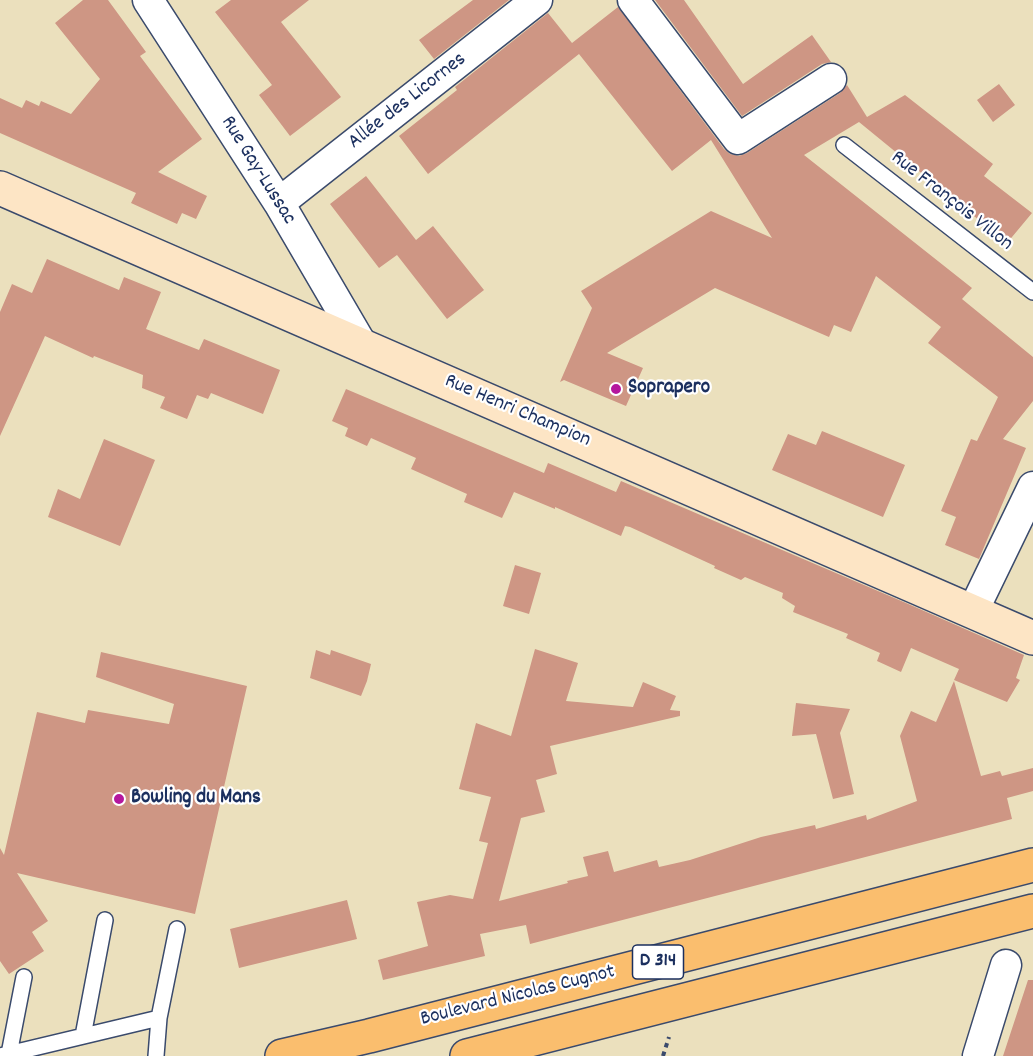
<!DOCTYPE html>
<html>
<head>
<meta charset="utf-8">
<style>
	body { margin:0 }
	canvas { display:block; background:#ebe0bd }
</style>
</head>
<body>
<canvas width="1033" height="1056"></canvas>
<script>
const ctx = document.querySelector('canvas').getContext('2d');
ctx.lineJoin = 'round';
function paint(path, color) { ctx.fillStyle = color; ctx.fill(path, 'evenodd'); }
function strokePath(path, color, width, dash) { ctx.strokeStyle = color; ctx.lineWidth = width; ctx.lineCap = dash ? 'butt' : 'round'; ctx.setLineDash(dash || []); ctx.stroke(path); }
function drawText(font, color, halo, rows, align = 'center') {
  ctx.font = font + ' Dekko,sans-serif'; ctx.lineWidth = 4.5; ctx.setLineDash([]); ctx.textBaseline = 'middle'; ctx.strokeStyle = halo; ctx.fillStyle = color; for (const [text, x, y, turn = 0] of rows) {
    ctx.save(); ctx.translate(x, y); ctx.rotate((+turn || 0) * Math.PI / 180); ctx.textAlign = isNaN(turn) ? turn : align; if (halo) ctx.strokeText(text, 0, 0); ctx.fillText(text, 0, 0); ctx.restore();
  }
}
const building = new Path2D(`
	M83 0H108L146 52 140 56 202 139 158 172 207 196 196 219 182 213 177 224 131 203 136 193 0 133V98L22 108 26 100 39 106 41 101 71 114 100 79 55 23Z
	M231 0H309L281 22 341 97 290 136 259 95 272 85 215 12Z
	M473 0H509L434 59 419 40Z
	M655 0H684L743 84 812 35 831 62 822 64 742 116Z
	M618 7 724 149 730 154 739 156 747 153 840 93 847 85 867 117 905 95 993 164 984 176 1032 213 1007 243 859 122 804 155 972 288 962 299 1033 357V401L1003 439 1026 448 979 559 945 545 956 517 941 511 971 439 977 441 998 397 928 343 941 327 876 276 851 332 834 325 829 337 715 288 607 353 643 368 626 406 564 380 560 382 592 308 581 291 711 211 772 238 711 140 672 171 579 54 428 174 399 136 457 90 455 87 548 13 572 43Z
	M999 84 1015 105 993 122 977 100Z
	M366 176 416 240 433 226 484 290 447 319 397 255 379 268 330 204Z
	M47 259 119 290 124 277 161 292 146 329 199 350 204 339 280 370 263 414 211 393 208 399 197 395 187 419 160 408 165 397 142 388 143 375 94 356 93 358 45 336 0 436V312L12 284 32 293Z
	M346 389 544 473 548 463 616 492 621 481 906 603 1024 655 1016 678 1020 680 1007 702 954 680 959 669 911 648 901 672 877 661 880 653 846 638 848 634 793 612 795 606 782 598 783 593 745 577 741 580 714 568 715 566 630 527 625 526 621 536 555 507V509L514 492 502 518 464 502 467 494 411 469 416 458 371 438 367 446 345 436 348 428 332 421Z
	M822 431 905 465 883 517 772 470 788 434 816 445Z
	M104 439 155 460 120 546 48 517 58 489 80 499Z
	M515 565 541 573 529 614 503 606Z
	M535 649 578 663 566 701 633 707 643 682 676 696 670 710 680 711V716L550 746 557 774 536 780 545 812 521 818 499 901 568 883 567 881 588 876 583 857 608 851 614 872 657 860 659 867 690 860 761 837 815 825 816 829 866 815 867 820 917 801 900 736 911 711 936 722 954 681 981 776 1000 771 1002 776 1033 768V791L1007 798 1012 819 530 944 526 925 480 934 485 956 383 980 378 960 428 946 417 902 450 895 473 899 488 843 479 841 491 797 459 789 476 723 511 736Z
	M316 650 330 655 331 650 371 664 367 681 361 696 310 678Z
	M101 652 247 686 195 914 17 873 48 921 32 932 44 951 9 974 0 961V848L4 855 37 712 85 723 88 710 169 724 174 704 96 677Z
	M796 703 850 709 840 733 854 794 833 799 816 734 792 736Z
	M347 900 357 939 239 968 230 929Z
	M1028 980H1033V1056H1003Z`);
const path = new Path2D(`
	M663 1056 669 1037`);
const lane = new Path2D(`
	M844 145 1033 292
	M159 1018 177 929
	M83 1036 105 920
	M9 1054 24 977
	M0 1056 159 1018 156 1056`);
const street = new Path2D(`
	M148 0 279 203 362 345
	M633 0 738 139 831 79
	M279 203 537 0
	M973 611 1033 487
	M978 1056 1006 965`);
const secondary = new Path2D(`
	M0 188 1033 638`);
const primary = new Path2D(`
	M282 1056 369 1036 1033 865
	M467 1056 1033 911`);
const markers = [
	[616,389,6,"#b5179e"],
	[119,799,6,"#b5179e"]
];
const shields = [
	[658,962,51]
];
const shieldNames = [
	["D 314",658,962]
];
const streetNames = [
	["Allée des Licornes",408,102,-38],
	["Rue Gay-Lussac",257,171,58],
	["Rue François Villon",951,202,38],
	["Rue Henri Champion",517,412,23],
	["Boulevard Nicolas Cugnot",518,997,-14]
];
const poiNames = [
	["Soprapero",628,389],
	["Bowling du Mans",131,799]
];
paint(building, '#ce9684');
strokePath(lane, '#3a4a6c', 18);
strokePath(street, '#3a4a6c', 33);
strokePath(secondary, '#3a4a6c', 36);
strokePath(primary, '#3a4a6c', 36);
strokePath(path, '#3a4a6c', 4, [4.5, 4.5]);
strokePath(lane, '#fff', 15);
strokePath(street, '#fff', 30);
strokePath(secondary, '#fde5c5', 33);
strokePath(primary, '#fabe6e', 33);
for (const [x, y, r, color] of markers) { const dot = new Path2D(); dot.arc(x, y, r, 0, 2 * Math.PI); ctx.fillStyle = color; ctx.fill(dot); strokePath(dot, '#fff', 2); }
for (const [x, y, w] of shields) { const box = new Path2D(); box.roundRect(x - w / 2, y - 17, w, 34, 4.5); ctx.fillStyle = '#fff'; ctx.fill(box); strokePath(box, '#1b2f5e', 1.5); }
drawText('bold 20px', '#1b2f5e', null, shieldNames);
drawText('21px', '#1b2f5e', '#fff', streetNames);
drawText('bold 21px', '#1b2f5e', '#fff', poiNames, 'left');
</script>
</body>
</html>
